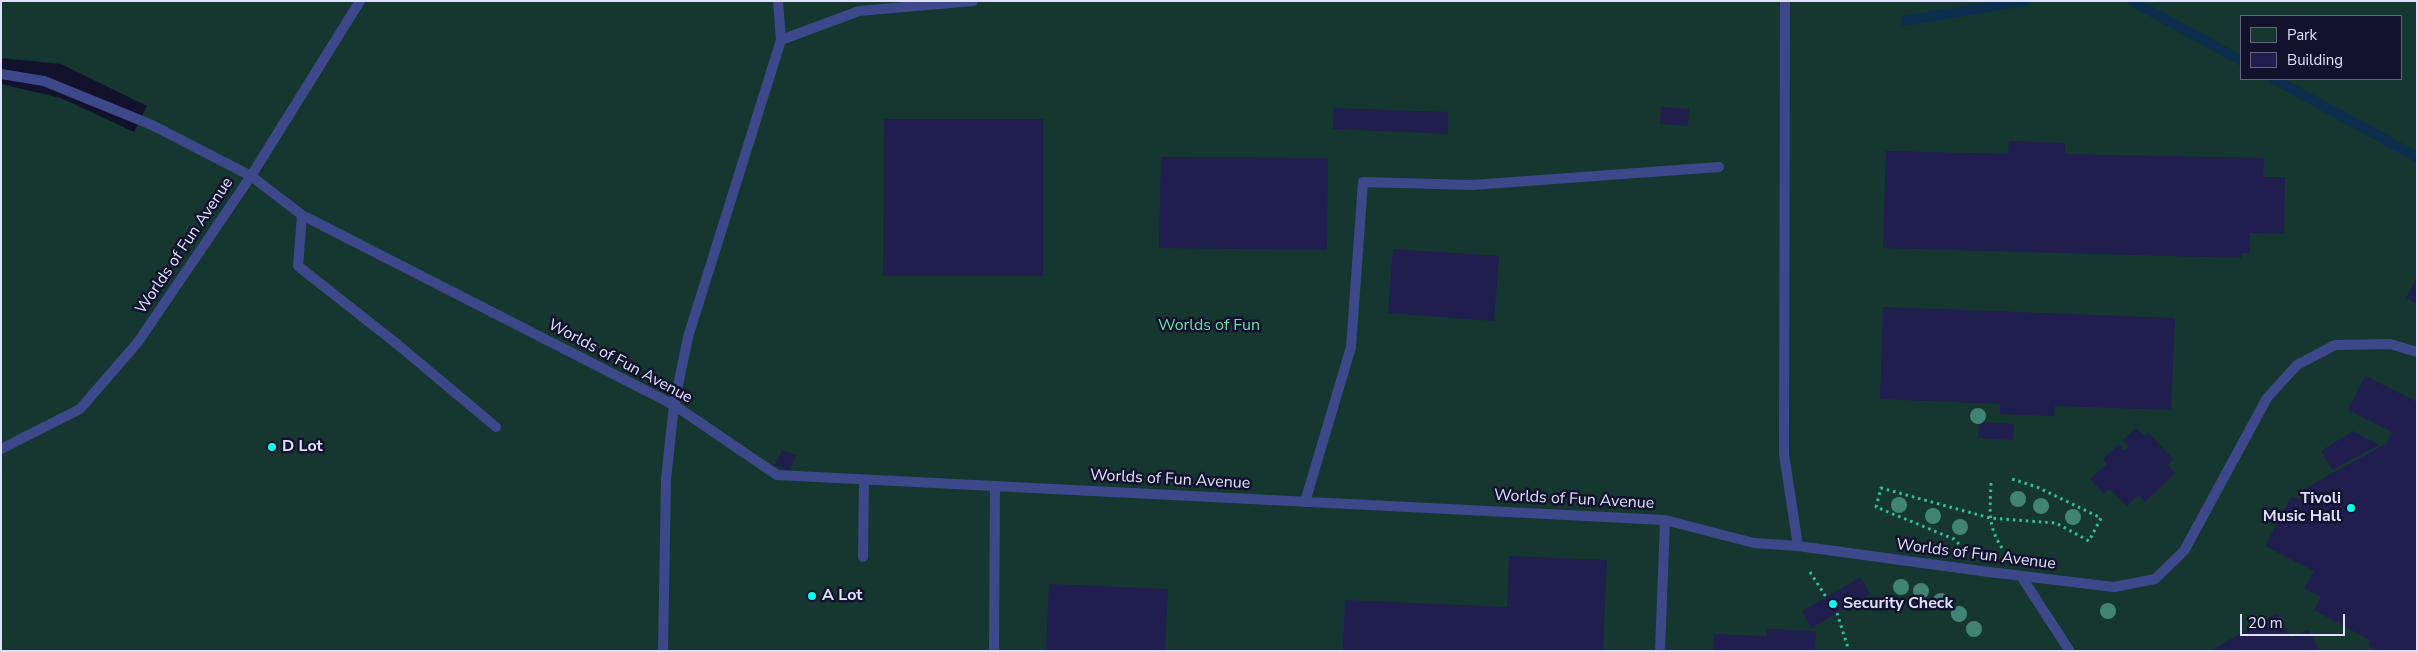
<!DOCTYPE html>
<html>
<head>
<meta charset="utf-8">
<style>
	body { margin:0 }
	#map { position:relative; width:2418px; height:652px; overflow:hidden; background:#12122d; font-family:"Nunito Sans",sans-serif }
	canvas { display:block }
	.frame { position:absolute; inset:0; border:2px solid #dde0ff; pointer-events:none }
	.legend { position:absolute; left:2240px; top:15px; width:162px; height:65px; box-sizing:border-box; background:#12122d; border:1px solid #636481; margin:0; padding:6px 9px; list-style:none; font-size:15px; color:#dde0ff }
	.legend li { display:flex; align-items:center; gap:10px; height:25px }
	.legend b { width:25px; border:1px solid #636481 }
	.scale { position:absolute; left:2240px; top:614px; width:105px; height:22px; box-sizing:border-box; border:2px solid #dde0ff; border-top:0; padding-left:6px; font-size:15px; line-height:18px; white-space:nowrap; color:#dde0ff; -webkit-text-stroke:4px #12122d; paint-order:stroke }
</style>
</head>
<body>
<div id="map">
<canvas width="2418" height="652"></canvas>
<div class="frame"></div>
<ul class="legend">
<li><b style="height:14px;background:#15372f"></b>Park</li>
<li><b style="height:14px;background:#1f1e4e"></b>Building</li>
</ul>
<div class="scale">20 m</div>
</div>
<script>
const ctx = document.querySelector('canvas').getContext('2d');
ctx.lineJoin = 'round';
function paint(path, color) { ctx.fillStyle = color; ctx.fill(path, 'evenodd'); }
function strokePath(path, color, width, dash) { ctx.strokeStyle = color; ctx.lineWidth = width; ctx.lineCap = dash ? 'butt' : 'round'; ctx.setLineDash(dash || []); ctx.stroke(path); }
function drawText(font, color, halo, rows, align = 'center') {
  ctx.font = font + ' "Nunito Sans",sans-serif'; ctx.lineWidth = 5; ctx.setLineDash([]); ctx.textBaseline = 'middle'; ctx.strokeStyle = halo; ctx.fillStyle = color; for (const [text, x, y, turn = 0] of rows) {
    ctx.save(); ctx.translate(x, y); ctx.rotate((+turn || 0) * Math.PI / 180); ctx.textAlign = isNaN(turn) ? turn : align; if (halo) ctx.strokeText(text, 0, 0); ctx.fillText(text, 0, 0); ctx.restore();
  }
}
const green = new Path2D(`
	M1 1H2417V651H1V84L61 98 134 132 147 106 61 64 1 58ZM2242 16H2402V79H2242Z`);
const stream = new Path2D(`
	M2132 1 2242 61
	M1905 21 2025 1
	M2274 79 2417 157`);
const building = new Path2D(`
	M1661 107 1689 109 1688 126 1660 124Z
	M1334 108 1448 112V134L1333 129Z
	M884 119H1043V276H883Z
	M2009 141 2065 143V154L2264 158 2263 177H2285L2284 234 2250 233V253H2242L2241 258 1883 248 1886 151 2008 154Z
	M1161 157 1328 158 1327 250 1159 248Z
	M1393 249 1499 256 1494 321 1388 313Z
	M2417 277V304L2406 298Z
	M1883 307 2175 318 2171 410 2055 406 2054 416 2000 414V404L1880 399Z
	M2365 376 2417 402V651H2377L2368 645 2370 640 2314 610 2321 597 2304 588 2314 571 2265 546 2292 496 2299 500 2306 488 2387 443 2392 432 2348 410Z
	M1979 422 2014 424 2013 440 1978 438Z
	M2136 428 2144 436 2148 432 2173 459 2168 465 2175 473 2145 502 2139 495 2127 506 2110 489 2104 494 2090 479 2107 464 2103 459 2119 444 2124 451 2129 447 2123 440Z
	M2353 431 2379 445 2332 470 2321 451Z
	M782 450 796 456 789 471 775 465Z
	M1509 556 1607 560 1603 651H1343L1345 600 1507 607Z
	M1861 577 1870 594 1811 628 1802 611Z
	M1049 584 1168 589 1165 651H1046Z
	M2277 613 2291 638 2308 630 2320 651H2210Z
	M1767 629 1816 631 1815 651H1713L1714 634 1767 636Z`);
const path = new Path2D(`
	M1991 483C1990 511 1987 527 2004 551
	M1959 544 1954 539 1876 507 1881 488 1990 518 2056 523 2089 541 2101 518 2037 487 2009 478
	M1810 572 1826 597
	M1837 613 1849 651`);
const service = new Path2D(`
	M781 40 859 11 973 1
	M1 74 44 81 152 125 251 176 302 215 674 405 777 475 1665 520 1754 543 1798 546 1981 571 2114 587 2155 579 2184 551 2267 398 2297 365 2335 345 2390 344 2417 352
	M302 215 298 266 397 344 496 427
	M1 449 80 409 138 342 251 176 360 1
	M1305 502 1351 347 1363 182 1472 185 1719 167
	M863 557 864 480
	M2021 576 2069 650
	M663 651 666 479 674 405 688 337 781 40 778 1
	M994 651 995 486
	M1660 651 1665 520`);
const pedestrian = new Path2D(`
	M1785 1 1784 454 1798 546`);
const trees = [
	[1978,416],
	[2018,499],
	[1899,505],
	[2041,506],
	[1933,516],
	[2073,517],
	[1960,527],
	[1901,587],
	[1921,591],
	[1941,601],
	[2108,611],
	[1959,614],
	[1974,629]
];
const markers = [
	[272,447,5,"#0afeeb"],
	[2351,508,5,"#0afeeb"],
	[812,596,5,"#0afeeb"],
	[1833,604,5,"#0afeeb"]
];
const streetNames = [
	["Worlds of Fun Avenue",185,246,-56],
	["Worlds of Fun Avenue",620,362,28],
	["Worlds of Fun Avenue",1170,480,3],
	["Worlds of Fun Avenue",1574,500,3],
	["Worlds of Fun Avenue",1976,555,7]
];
const parkNames = [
	["Worlds of Fun",1209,326]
];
const poiNames = [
	["D Lot",282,447],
	["Tivoli",2341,499,"right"],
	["Music Hall",2341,517,"right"],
	["A Lot",822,596],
	["Security Check",1843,604]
];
paint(green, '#15372f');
strokePath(stream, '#0b2e4c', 10);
paint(building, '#1f1e4e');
strokePath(path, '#31bf9d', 3, [2.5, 4]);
strokePath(service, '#3d488b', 10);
strokePath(pedestrian, '#3d488b', 10);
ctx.fillStyle = '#418473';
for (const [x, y] of trees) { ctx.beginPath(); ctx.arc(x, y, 8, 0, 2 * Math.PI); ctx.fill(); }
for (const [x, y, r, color] of markers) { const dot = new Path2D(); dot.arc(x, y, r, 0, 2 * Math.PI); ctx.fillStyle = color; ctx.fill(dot); strokePath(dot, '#12122d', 2); }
drawText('16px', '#dde0ff', '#12122d', streetNames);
drawText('16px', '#67e1ad', '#12122d', parkNames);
drawText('bold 16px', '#dde0ff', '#12122d', poiNames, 'left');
</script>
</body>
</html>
